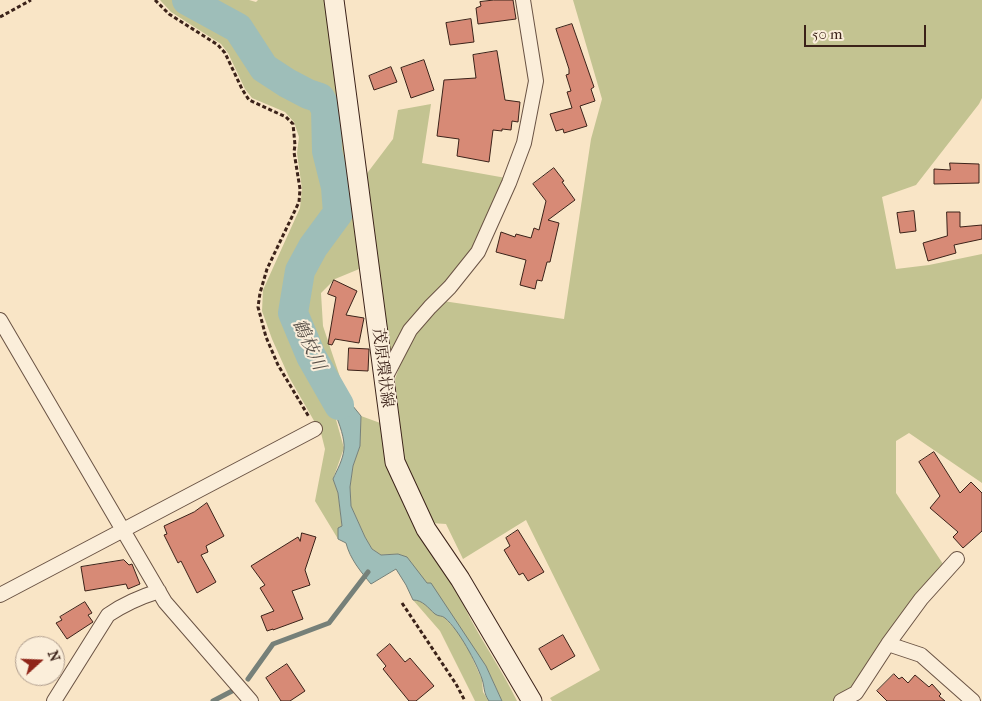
<!DOCTYPE html>
<html>
<head>
<meta charset="utf-8">
<style>
	body { margin:0 }
	#map { position:relative; width:982px; height:701px; overflow:hidden; background:#f9e5c6; font-family:"IM FELL French Canon",serif }
	canvas { display:block }
	.north { position:absolute; left:15px; top:636px; width:50px; height:50px; box-sizing:border-box; background:#fbeeda; border:1px solid #ae9c8d; border-radius:50%; rotate:70deg; font-size:14px; font-weight:700; line-height:20px; text-align:center; color:#3b2219 }
	.north::after { content:''; display:block; margin:auto; width:18px; height:22px; background:#8f2418; clip-path:polygon(50% 0,100% 100%,50% 72%,0 100%) }
	.scale { position:absolute; left:804px; top:25px; width:122px; height:22px; box-sizing:border-box; border:2px solid #3b2219; border-top:0; padding-left:6px; font-size:15px; line-height:18px; white-space:nowrap; color:#3b2219; -webkit-text-stroke:4px #fbeeda; paint-order:stroke }
</style>
</head>
<body>
<div id="map">
<canvas width="982" height="701"></canvas>
<div class="north">N</div>
<div class="scale">50 m</div>
</div>
<script>
const ctx = document.querySelector('canvas').getContext('2d');
ctx.lineJoin = 'round';
function paint(path, color) { ctx.fillStyle = color; ctx.fill(path, 'evenodd'); }
function strokePath(path, color, width, dash) { ctx.strokeStyle = color; ctx.lineWidth = width; ctx.lineCap = dash ? 'butt' : 'round'; ctx.setLineDash(dash || []); ctx.stroke(path); }
function drawText(font, color, halo, rows, align = 'center') {
  ctx.font = font + ' "IM FELL French Canon","Noto Serif JP",serif'; ctx.lineWidth = 4; ctx.setLineDash([]); ctx.textBaseline = 'middle'; ctx.strokeStyle = halo; ctx.fillStyle = color; for (const [text, x, y, turn = 0] of rows) {
    ctx.save(); ctx.translate(x, y); ctx.rotate((+turn || 0) * Math.PI / 180); ctx.textAlign = isNaN(turn) ? turn : align; if (halo) ctx.strokeText(text, 0, 0); ctx.fillText(text, 0, 0); ctx.restore();
  }
}
const green = new Path2D(`
	M160 0H249L256 2 258 0H328L364 267 335 279 321 293 323 326 347 398 322 368 316 372 333 409 344 448 333 479 338 493 342 527 338 528V539L315 501 325 449 321 433 289 377 272 339 262 311 263 290 300 208 302 189 297 153 299 137 294 122 285 112 252 98 245 89 228 53 221 44 171 12Z
	M573 0H982V98L979 104 916 185 882 197 896 269 929 265 982 254V483L909 433 896 441V493L943 564 931 582 853 689 833 701H552L550 698 600 670 526 520 463 559 446 524 431 523 423 509 403 454 395 379 409 341 443 301 564 319 591 139 602 99Z
	M431 104 422 163 506 178 487 222 470 252 394 351 388 356 362 180 393 139 398 110Z
	M361 416 383 424C411 489 439 554 470 618 485 646 503 672 517 701H502L486 666 407 558 398 554 381 555 372 549 365 537 351 506 350 487 353 466 360 446Z
	M413 600H419L443 616 456 630 467 646 482 680 483 692 489 701H475L440 631Z`);
const water = new Path2D(`
	M322 368 361 416 360 446 353 466 350 487 351 506 365 537 372 549 381 555 398 554 407 557 427 583H431L486 666 502 701H489C483 692 485 688 482 679 476 662 459 630 445 618 442 615 439 617 435 614 428 608 423 600 413 600L406 585 396 569 371 584C361 572 350 559 346 543L338 539V528L342 526 338 493 333 479C337 470 343 460 344 449 346 430 324 390 316 372Z`);
const stream = new Path2D(`
	M248 679 273 644 329 623 368 572
	M213 701 234 690`);
const river = new Path2D(`
	M187 0 238 28 264 68 287 83 308 94 320 98 326 109 327 151 336 187 338 213 313 247 300 271 293 313 311 356 339 405`);
const building = new Path2D(`
	M494 0H513L516 19 478 24 476 8 481 6 480 2Z
	M471 19 474 42 450 45 446 23Z
	M572 24 594 87 591 89 595 101 580 106 587 126 564 133 563 129 556 131 550 114 572 108 567 92 571 91 566 75 569 74V69L556 29Z
	M497 51 505 100 520 102 518 122 512 121 511 130 502 129V131L493 130 489 162 457 156 459 139 437 136 444 80 476 78 473 55Z
	M424 60 434 90 411 98 401 68Z
	M391 67 397 82 374 90 369 76Z
	M950 163 979 164V183L934 184V169L950 170Z
	M554 168 564 181 562 182 575 200 548 220 559 223 550 262H547L542 281 537 280 535 289 520 285 526 260 496 252 501 232 515 237 516 234 531 238 534 228 539 230 546 201 533 184Z
	M914 211 916 231 900 233 897 213Z
	M947 212H960V227L982 225V239L954 245 956 253 928 261 923 243 947 236Z
	M334 280 357 291 346 315 364 318 359 343 335 339 332 345 328 344 336 297 328 294Z
	M349 348 369 349 368 371 348 370Z
	M934 452 960 493 971 482 982 493V531L963 548 953 537 958 532 930 508 940 496 919 462Z
	M207 503 224 536 206 546 208 552 201 555 216 582 197 593 181 561 178 563 164 535 167 534 164 526 194 512Z
	M518 530 544 572 528 581 523 573 519 575 504 550 510 546 506 538Z
	M302 533 316 537 305 570 310 585 292 591 303 619 273 630V629L267 631 261 616 274 611 260 588 265 585 251 566 298 537 300 541Z
	M124 560 129 565 132 564 140 584 128 589 126 584 85 591 81 567Z
	M85 602 92 613 88 615 93 622 67 639 56 623 62 620 60 617Z
	M563 635 575 656 551 670 539 649Z
	M390 644 405 662 410 658 434 686 416 701H409L383 669 386 666 377 655Z
	M287 664 305 691 290 701H281L266 678Z
	M894 674 899 679 902 677 908 683 915 675 929 687 932 684 941 694 939 696 945 701H887L877 691Z`);
const path = new Path2D(`
	M155 0 169 14 218 45 225 53 242 89 249 100 286 117 293 124 295 145 294 152 300 189 299 202 267 269 260 293 258 307 266 337 278 365 309 417
	M0 17 31 0
	M402 603 456 684 465 701`);
const street = new Path2D(`
	M0 320 165 602 251 701
	M384 380 410 330 430 307 450 287 478 252 509 183 524 143 536 81 523 0
	M0 595 315 429
	M888 644 921 655 973 701
	M54 701 108 615C124 604 140 597 159 591
	M841 701 856 693 888 644 921 599 957 559`);
const secondary = new Path2D(`
	M334 0 395 462 426 529 460 579 532 701`);
const streetNames = [
	["茂原環状線",382,368,83]
];
const waterNames = [
	["鶴枝川",308,345,65]
];
paint(green, '#c3c391');
paint(water, '#9ebeb9');
strokePath(water, '#768079', 1);
strokePath(stream, '#768079', 5);
strokePath(river, '#9ebeb9', 30);
paint(building, '#d78a76');
strokePath(building, '#3b2219', 1);
strokePath(street, '#6a5344', 16);
strokePath(secondary, '#3b2219', 21);
strokePath(path, '#3b2219', 3, [4, 2.5]);
strokePath(street, '#fbeeda', 14);
strokePath(secondary, '#fbeeda', 19);
drawText('16px', '#3b2219', '#fbeeda', streetNames);
drawText('italic 18px', '#595149', '#fbeeda', waterNames);
</script>
</body>
</html>
